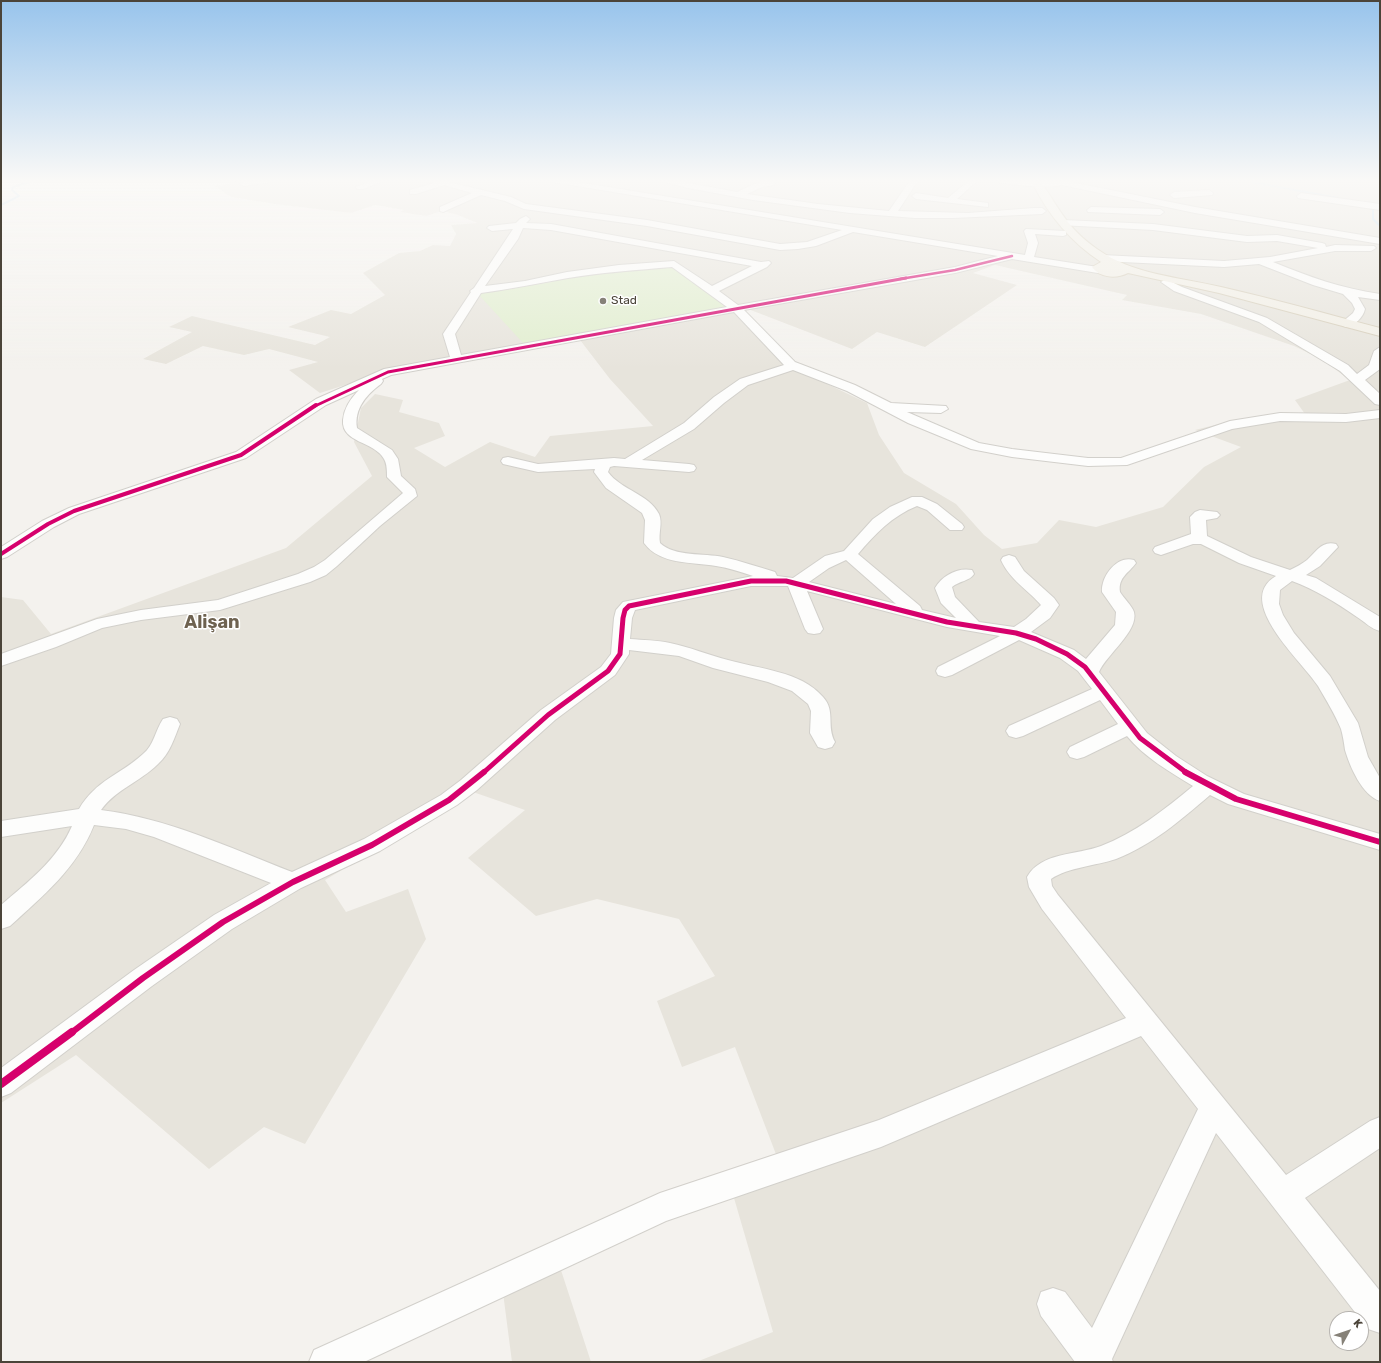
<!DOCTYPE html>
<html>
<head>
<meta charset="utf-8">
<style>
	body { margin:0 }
	#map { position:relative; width:1381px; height:1363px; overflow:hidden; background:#f4f2ee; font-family:Rubik,sans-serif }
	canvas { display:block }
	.frame { position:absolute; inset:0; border:2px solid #4b4439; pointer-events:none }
	.north { position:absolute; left:1329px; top:1311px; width:40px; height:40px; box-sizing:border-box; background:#fff; border:1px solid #b7b4b0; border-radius:50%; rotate:50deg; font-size:11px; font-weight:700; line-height:16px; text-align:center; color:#4b4439 }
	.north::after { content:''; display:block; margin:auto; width:14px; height:18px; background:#868178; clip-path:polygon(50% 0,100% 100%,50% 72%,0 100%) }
</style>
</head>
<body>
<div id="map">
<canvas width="1381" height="1363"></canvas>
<div class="frame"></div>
<div class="north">K</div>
</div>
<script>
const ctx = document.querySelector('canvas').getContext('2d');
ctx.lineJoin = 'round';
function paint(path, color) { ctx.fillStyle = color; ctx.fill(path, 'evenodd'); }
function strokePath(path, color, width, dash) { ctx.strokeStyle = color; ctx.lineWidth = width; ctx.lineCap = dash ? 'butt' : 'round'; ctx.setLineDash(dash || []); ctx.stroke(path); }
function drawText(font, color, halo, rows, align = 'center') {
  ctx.font = font + ' Rubik,sans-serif'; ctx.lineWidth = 3; ctx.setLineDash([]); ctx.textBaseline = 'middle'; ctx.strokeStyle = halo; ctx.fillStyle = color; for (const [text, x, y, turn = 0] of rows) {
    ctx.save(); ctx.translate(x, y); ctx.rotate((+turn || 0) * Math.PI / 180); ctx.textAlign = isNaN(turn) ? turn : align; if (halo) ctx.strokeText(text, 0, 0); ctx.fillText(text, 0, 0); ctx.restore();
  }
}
const residential = new Path2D(`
	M241 179H1380V1362H696L773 1332 734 1198 782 1170 735 1047 682 1067 657 1001 715 976 679 919 597 899 536 916 468 858 525 810 473 792 325 880 346 912 408 889 426 939 305 1144 264 1127 209 1169 76 1055 1 1103V597L23 600 51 634 286 548 372 476 354 442 361 408 375 394 403 400 399 412 439 423 445 436 414 448 445 467 490 442 535 457 550 436 653 426 610 379 580 340 364 379 320 393 289 370 318 362 269 349 244 355 203 346 166 364 143 359 192 332 169 327 192 316 315 345 330 337 288 327 331 310 351 314 385 295 363 273 399 253 420 251 433 245 450 246 456 234 451 225 477 223 458 215 442 211 426 216 400 212 404 210 375 205 351 213 275 204 231 197 215 186 237 183 235 181 242 179ZM995 265 1127 295 1122 300 1201 314 1294 346 1321 359 1350 380 1295 400 1305 414 1239 419 1195 430 1241 447 1204 467 1163 507 1096 527 1059 520 1037 543 1002 549 984 535 956 504 904 473 879 435 867 403 800 371 743 310 748 309 852 349 877 332 925 347 1017 285 973 273ZM1337 1319H1361V1343H1337Z
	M558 1261 591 1362H512L502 1285Z`);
const green = new Path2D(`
	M666 265 674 266 730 307 524 344 478 294 552 282 550 280 608 270 611 273Z`);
const stream = new Path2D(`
	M1236 179 1338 198
	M1 205 19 196 12 190 13 187 40 179
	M1373 206V219L1380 226`);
const minor = new Path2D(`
	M264 179H282L278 181 244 186 240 184 244 182Z
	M306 179H314L308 183 304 181Z
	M377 179H388L363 189H357L356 187Z
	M424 179H436L511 197 526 204 647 220 780 244 807 242 842 230 547 181 543 179H559L1025 255 1028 243 1024 231 1026 229 1066 231V235L1063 236 1035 234 1038 243 1034 257 1104 268 1109 271 1108 273 1104 274 1012 259 955 273 744 310 795 362 855 385 891 403 946 406 948 409 941 413 907 412 979 443 1012 449 1088 458H1121L1230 421 1280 413 1346 414 1380 410V418L1346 422 1280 421 1232 429 1127 465 1088 466 1012 457 971 449 908 423 847 391 793 370 748 385 724 403 694 429 642 460 689 464 694 465 696 468 694 471 689 472 614 466 610 467 608 472C621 490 649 494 659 514 663 523 658 533 660 543 675 557 704 553 723 557 741 561 758 567 775 572L777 576 793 578 825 556 844 551 873 519 890 507 912 497H922L937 504 962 524 964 527 962 530H950L927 510 917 506C892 516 875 534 858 554L920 606 922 610 956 618 941 603 935 588C942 576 957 567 972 570L974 574C970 581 959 581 952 587L955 597 979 622 1014 627 1026 619 1041 605C1027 589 1010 580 1001 560L1003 557 1009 555 1015 557 1024 571 1054 598 1059 605 1050 618 1031 632 1074 650 1086 659 1115 625 1116 612 1102 592C1101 576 1117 555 1134 560L1136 563C1129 573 1118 577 1120 592 1123 597 1132 606 1134 612 1139 631 1106 655 1099 672L1147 733 1176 756 1207 776 1244 794 1380 834V850L1228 804 1210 795C1181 820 1152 845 1116 859 1095 866 1069 867 1051 879L1052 886 1058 895 1286 1175 1370 1121 1380 1117V1148L1305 1198 1380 1291V1333L1368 1329 1216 1133 1112 1359 1113 1362H1075L1041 1316 1037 1304 1041 1292 1053 1288 1065 1292 1092 1328 1198 1109 1141 1036 881 1147 666 1221 364 1362H309L314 1350 660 1193 879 1120 1126 1018 1042 909 1029 887 1027 877C1041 852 1077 855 1101 846 1135 833 1164 810 1193 786 1170 772 1144 757 1127 736L1084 757 1077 759 1070 757 1067 752 1070 747 1118 724 1100 700 1023 736 1016 738 1009 736 1006 731 1009 726 1092 689 1078 671 1060 658 1019 640 952 675 945 677 938 675 936 671 938 667 1000 636 947 627 807 591 823 629 820 633 814 634 808 633 805 629 788 586H751L635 610 632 618 630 639C643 640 657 640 670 643 690 647 708 655 728 660 759 669 801 671 823 697 836 711 826 726 835 742L832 747 825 749 818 747 810 733 811 711 808 704 792 691 768 682 713 668 679 656 629 650V654L615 675 555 720 477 790 457 805 380 851 301 888 232 929 152 986 11 1093 1 1097V1068L134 970 214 915 271 883 154 837 126 829 94 825C77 868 43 896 10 926L1 929V905C28 882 58 859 72 826L1 837V821L79 809C96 780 120 775 143 754 154 745 155 731 163 719L170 717 177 719 180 724C174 739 170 753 158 764 140 782 116 789 101 810 167 818 230 848 292 872L364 839 441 795 461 780 541 710 601 667 611 654 614 618 616 610 623 602 753 576C741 572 729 568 716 566 692 562 660 565 644 543L645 520 642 513 606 488 594 472 595 469 538 472 503 464 501 461 503 458 508 457 538 464 614 458 625 459 684 423 714 397 740 379 784 365 734 312 391 375 382 379 383 381 381 384C366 395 354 409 357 428L392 450 398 459 401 476 415 489 417 496 380 526 337 566 326 575 310 582 220 610 141 620 102 628 56 647 1 666V654L97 619 141 610 218 600 298 574 314 567 325 560 403 493 387 477C387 471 387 464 384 459 374 441 341 443 343 420 344 408 351 398 359 390L326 405 246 458 79 514 54 527 7 557 1 559V547L42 521 69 508 236 452 316 399 384 369 450 357 443 334 471 292 470 291 474 288 513 229 492 231 487 228 489 226 516 223 520 219 526 216 530 219 526 223 551 224 761 262 769 261 771 263 767 267 719 291 738 305 955 267 998 256 853 232 816 246 798 249 780 250 647 226 524 209 505 201 481 195 443 212 440 211V207L472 193 444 185 416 194H410V190L434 183ZM523 228 551 230 752 266 712 286 674 261 619 265 567 272 525 281 485 286 518 239ZM672 267 727 307 461 355 455 334 481 293C510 289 539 283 568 278 603 272 637 270 672 267ZM846 560 896 604 809 582 829 568Z
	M653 179H667L737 192 757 183 771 181 775 183 774 185 762 187 747 194 818 204 889 211 911 179H919L898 211 968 213 1034 208H1042L1046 211 1042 214 953 218H915L850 213 753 200 688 188Z
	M971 179H979L957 199 988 203V207L916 199 912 196 916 193 948 198Z
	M983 179 1031 180 1033 179H1056L1195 207 1380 238V244L1195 213 1062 185C1040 190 1010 183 987 181Z
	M1209 190 1213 193 1212 195 1174 198 1170 195 1174 192Z
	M1301 193 1380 204V210L1298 198 1297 196Z
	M1091 207 1160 209 1164 212 1160 215 1088 212 1087 210Z
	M1063 220 1153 224 1247 236 1277 235 1322 243 1325 244 1326 247 1335 245 1374 246 1376 248 1371 251H1335L1273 262C1310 277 1340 288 1380 294V300L1358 297 1365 309C1363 318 1355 325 1346 327L1340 324 1353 313 1355 309 1352 303 1343 294 1313 285 1259 264 1224 267 1102 261 1097 258 1102 255 1224 261 1270 257 1318 248 1277 241 1247 242 1153 230 1060 225V221Z
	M1166 279 1182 287 1267 318 1348 365 1357 374 1369 365 1374 351 1380 347V369L1365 380 1380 394V405L1375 404 1340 371 1259 322 1174 291 1161 282Z
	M1200 510 1217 512 1220 515 1217 518 1206 520 1207 536 1251 557 1290 570C1296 567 1302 564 1307 560 1316 552 1322 540 1336 544L1338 547 1320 566 1306 575 1316 578 1380 617V631C1371 629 1365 622 1357 617 1337 603 1314 589 1292 581L1280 590 1279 604 1283 615 1294 633 1330 676 1358 723 1368 757 1380 778V801C1362 795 1350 767 1345 750 1344 743 1343 736 1341 729 1335 714 1326 700 1318 686 1302 661 1233 601 1276 576L1239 563 1201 544H1193L1161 555 1155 553 1153 550 1155 547 1191 534 1190 517 1195 512Z`);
const major = new Path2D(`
	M1038 181 1041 182C1060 210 1068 229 1097 249 1133 275 1179 277 1221 287 1274 299 1327 314 1380 328V336L1219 293 1128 273C1116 279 1100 278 1092 267L1101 262C1071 242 1049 216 1033 184Z`);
const cyclewayFar5 = new Path2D(`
	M900 279 955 270 1012 256`);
const cyclewayFar4 = new Path2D(`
	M315 406 388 372 906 278`);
const cyclewayFar3 = new Path2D(`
	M1 554 48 524 74 511 241 455 316 405`);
const cyclewayFar2 = new Path2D(`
	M483 773 548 715 608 671 620 654 623 618 625 610 629 606 751 581H786L947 622 1016 633 1036 639 1067 654 1085 667 1140 738 1187 773`);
const cyclewayFar1 = new Path2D(`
	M1185 772 1236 799 1380 842
	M71 1033 143 978 223 922 293 882 372 845 449 800 484 772`);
const cycleway = new Path2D(`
	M1 1084 72 1032`);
const markers = [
	[603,301,4,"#868178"]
];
const farPoinames = [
	["Stad",611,301]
];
const districtNames = [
	["Alişan",212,623]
];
paint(residential, '#e7e4dc');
paint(green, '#e1eecf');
strokePath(stream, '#c0ddf1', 2);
strokePath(minor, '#d2d0cb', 2);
strokePath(major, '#d6cebb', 2);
paint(minor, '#fdfdfc');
paint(major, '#f2efe6');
strokePath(cyclewayFar5, '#d6006c', 2.5);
strokePath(cyclewayFar4, '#d6006c', 3);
strokePath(cyclewayFar3, '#d6006c', 4);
strokePath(cyclewayFar2, '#d6006c', 5);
strokePath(cyclewayFar1, '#d6006c', 6);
strokePath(cycleway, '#d6006c', 8);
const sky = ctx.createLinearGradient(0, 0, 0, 369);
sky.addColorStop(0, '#98c4ec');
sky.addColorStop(0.49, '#faf9f7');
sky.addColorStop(1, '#faf9f700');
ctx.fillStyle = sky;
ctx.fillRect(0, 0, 1381, 369);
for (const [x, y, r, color] of markers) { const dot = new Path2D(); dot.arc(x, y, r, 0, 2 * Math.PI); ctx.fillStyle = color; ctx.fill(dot); strokePath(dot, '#fff', 1.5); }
drawText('12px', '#4b4439', '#fff', farPoinames, 'left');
drawText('bold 18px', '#6e6250', '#fff', districtNames);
</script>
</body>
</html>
